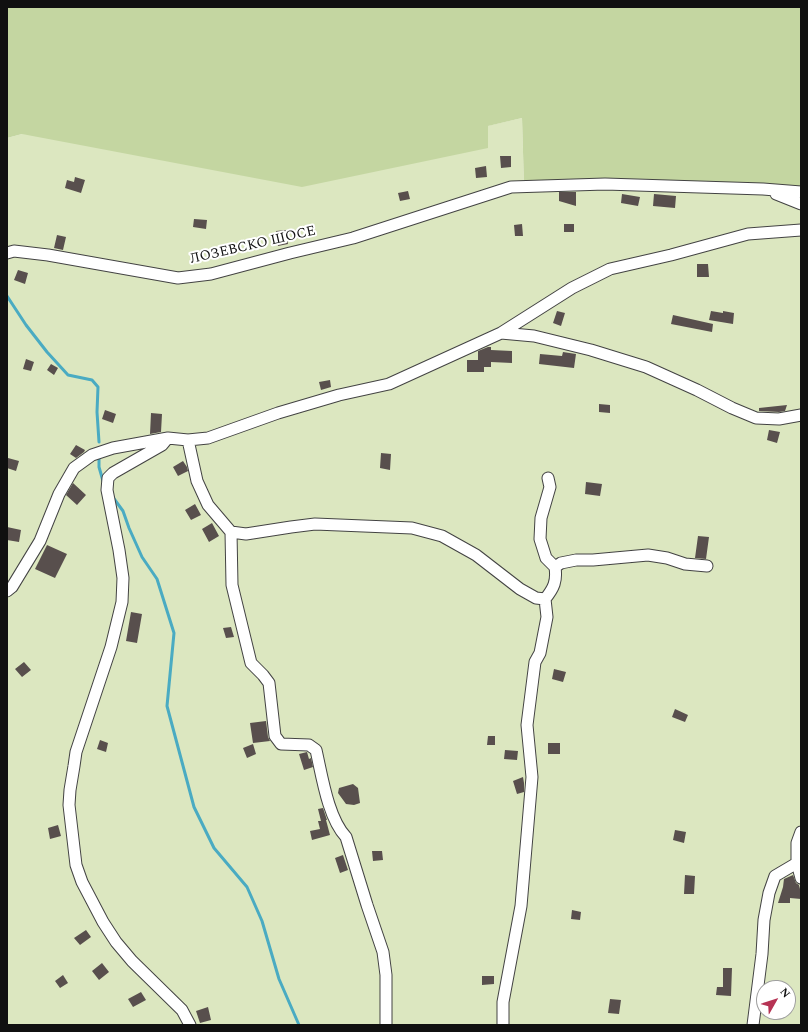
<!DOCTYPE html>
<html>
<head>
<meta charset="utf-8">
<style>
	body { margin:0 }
	#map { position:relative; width:808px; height:1032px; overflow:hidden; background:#fefaf5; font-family:Spectral,serif }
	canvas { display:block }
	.frame { position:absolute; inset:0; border:8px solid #101010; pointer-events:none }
	.north { position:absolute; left:756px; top:980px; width:40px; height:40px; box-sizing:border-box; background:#fff; border:1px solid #9f9f9f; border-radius:50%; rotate:51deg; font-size:11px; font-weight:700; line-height:16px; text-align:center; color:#101010 }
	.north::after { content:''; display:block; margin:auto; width:14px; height:18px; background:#b63354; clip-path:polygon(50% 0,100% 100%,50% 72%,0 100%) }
</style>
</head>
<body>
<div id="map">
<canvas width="808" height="1032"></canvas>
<div class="frame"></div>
<div class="north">N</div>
</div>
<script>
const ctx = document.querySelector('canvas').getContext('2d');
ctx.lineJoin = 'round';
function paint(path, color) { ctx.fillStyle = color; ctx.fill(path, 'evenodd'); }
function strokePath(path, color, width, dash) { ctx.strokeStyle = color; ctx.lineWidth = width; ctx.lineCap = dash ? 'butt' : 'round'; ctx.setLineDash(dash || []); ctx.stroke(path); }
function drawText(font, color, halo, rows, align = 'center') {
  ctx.font = font + ' Spectral,serif'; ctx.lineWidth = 4; ctx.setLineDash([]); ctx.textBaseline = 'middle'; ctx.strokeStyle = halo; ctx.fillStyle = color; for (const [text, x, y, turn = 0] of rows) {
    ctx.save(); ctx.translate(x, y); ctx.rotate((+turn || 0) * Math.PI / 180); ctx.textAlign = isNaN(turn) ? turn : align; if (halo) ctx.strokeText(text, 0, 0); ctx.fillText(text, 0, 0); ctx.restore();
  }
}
const green = new Path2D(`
	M522 118 524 186H801V1025H7V138L22 134 488 148 487 126ZM764 988H788V1012H764Z`);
const forest = new Path2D(`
	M7 7H801V192L524 186 522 118 488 126V148L302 187 22 134 7 138Z`);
const stream = new Path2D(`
	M7 296 26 325 47 352 68 375 92 380 98 387 97 412 99 442
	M99 457V467L103 481
	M112 496 123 511 129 528 142 557 157 579 174 633 167 706 194 807 214 848 247 887 262 921 279 979 299 1025`);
const building = new Path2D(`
	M500 156H511V167L501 168Z
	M486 166 487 177 476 178 475 168Z
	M75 177 85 180 81 193 65 188 67 180 74 182Z
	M408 191 410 199 400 201 398 193Z
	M559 192H576V206L559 201Z
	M622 194 640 197 638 206 621 203Z
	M654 194 676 196 675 208 653 206Z
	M194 219 207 220 206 229 193 227Z
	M522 224 523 236H515L514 225Z
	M564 224H574V232H564Z
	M286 230 288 244 278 246 276 231Z
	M57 235 66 237 63 250 54 248Z
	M697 264H708L709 277H697Z
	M18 270 28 273 25 284 14 280Z
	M557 311 565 313 561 326 553 323Z
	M711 311 723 313V311L734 313 733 324 709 320Z
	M673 315 713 324 712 332 671 324Z
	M488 347H491V350L512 351V363L491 362V367H484V372H467V360H478V351Z
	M563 352 576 354 574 368 539 364 540 354 562 356Z
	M26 359 34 362 31 371 23 369Z
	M51 364 58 368 54 375 47 370Z
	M330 380 331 387 321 390 319 382Z
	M599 404 610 405V413L599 412Z
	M787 405 785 411 779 412 759 411V408Z
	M105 410 116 414 113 423 102 419Z
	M151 413 162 414 161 432 150 434Z
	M769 430 780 432 777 443 767 440Z
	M76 445 85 450 84 452 76 458 70 454Z
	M381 453 391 454 390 470 380 468Z
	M8 458 19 461 16 471 7 468V462Z
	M183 461 187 467 188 471 178 476 173 467Z
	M586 482 602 484 600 496 585 494Z
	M73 483 86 495 77 505 66 495Z
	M195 504 201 515 191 520 185 510Z
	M212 523 219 536 209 542 202 529Z
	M7 527 21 530 19 542 7 540Z
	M698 536 709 537 706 559 695 558Z
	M47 545 67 554 55 578 35 569Z
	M131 612 142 614 137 643 126 641Z
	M231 627 234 637 226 638 223 628Z
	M24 662 31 670 22 677 15 669Z
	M554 669 566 672 563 682 552 679Z
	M675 709 688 715 685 722 672 717Z
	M266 721 268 737 270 741 253 743 250 723Z
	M488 736H495V745H487Z
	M100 740 108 743 106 752 97 749Z
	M548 743H560V754H548Z
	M253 744 256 754 247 758 243 748Z
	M505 750 518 751 517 760 504 759Z
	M307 752 309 759 311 758 313 767 304 770 299 754Z
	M523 777 524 783V792L517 794 513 781Z
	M353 784 358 788 360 803 354 805 346 804 338 793 339 788Z
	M323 808 327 820H326L330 835 312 840 310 831 320 829 318 821H321L318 809Z
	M58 825 61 836 50 839 48 828Z
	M675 830 686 832 684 843 673 840Z
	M372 851H382L383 860 373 861Z
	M343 855 348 870 340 873 335 858Z
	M685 875 695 876 694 894H684Z
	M793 875 796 883 799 885 801 893V899L790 898V903H778L783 887 784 879Z
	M572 910 581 912 580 920 571 919Z
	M86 930 91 937 80 945 74 938Z
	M102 963 109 972 99 980 92 971Z
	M723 968H732L731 996 716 995 717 987H723Z
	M63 975 68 983 60 988 55 981Z
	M482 976H494V984L482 985Z
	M141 992 146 1000 133 1007 128 999Z
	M610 999 621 1000 619 1014 608 1013Z
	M208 1007 211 1020 200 1023 196 1011Z`);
const minor = new Path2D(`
	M776 194 801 204
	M7 253 14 251 48 255 178 278 211 274 290 253 353 238 511 187 605 184 763 189 801 192
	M501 333 534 336 591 350 646 367 697 390 732 408 756 418 779 419 801 415
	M167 439 162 445 113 473 108 478 107 490 119 550 123 578 122 602 111 647 76 752 74 766 70 790 69 805 76 865 82 882 103 922 116 942 132 961 182 1010 190 1025
	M188 440 197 481 208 505 231 532 232 585 251 663 263 675 269 683 275 736 281 744 309 745 316 750C322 776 328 818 346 837L367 905 383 952 386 975V1025
	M548 478 550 487 541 518 540 539 546 558 555 567
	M231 532 246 534 291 527 315 524 412 528 442 536 476 555 520 589 536 598 545 599C554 588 557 581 555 567L561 563 576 560H593L648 555 667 558 685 564 707 566
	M7 591 12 587 40 541 59 494 74 468 92 455 113 448 168 438 188 440 208 438 278 413 339 395 389 384 501 333 572 288 610 269 671 255 748 234 801 230
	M801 832 797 843V863L801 878
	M503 1025V1002L521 906 532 777 527 725 535 662 540 653 547 617 545 599
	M753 1025 762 954 764 920 769 893 775 876 797 863`);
const streetNames = [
	["ЛОЗЕВСКО ШОСЕ",253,246,-13]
];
paint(green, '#dce7c0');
paint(forest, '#c4d6a1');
strokePath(stream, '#4aabc2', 3);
paint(building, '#584f4d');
strokePath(minor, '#434343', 13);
strokePath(minor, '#fff', 11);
drawText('14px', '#101010', '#fff', streetNames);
</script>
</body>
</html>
